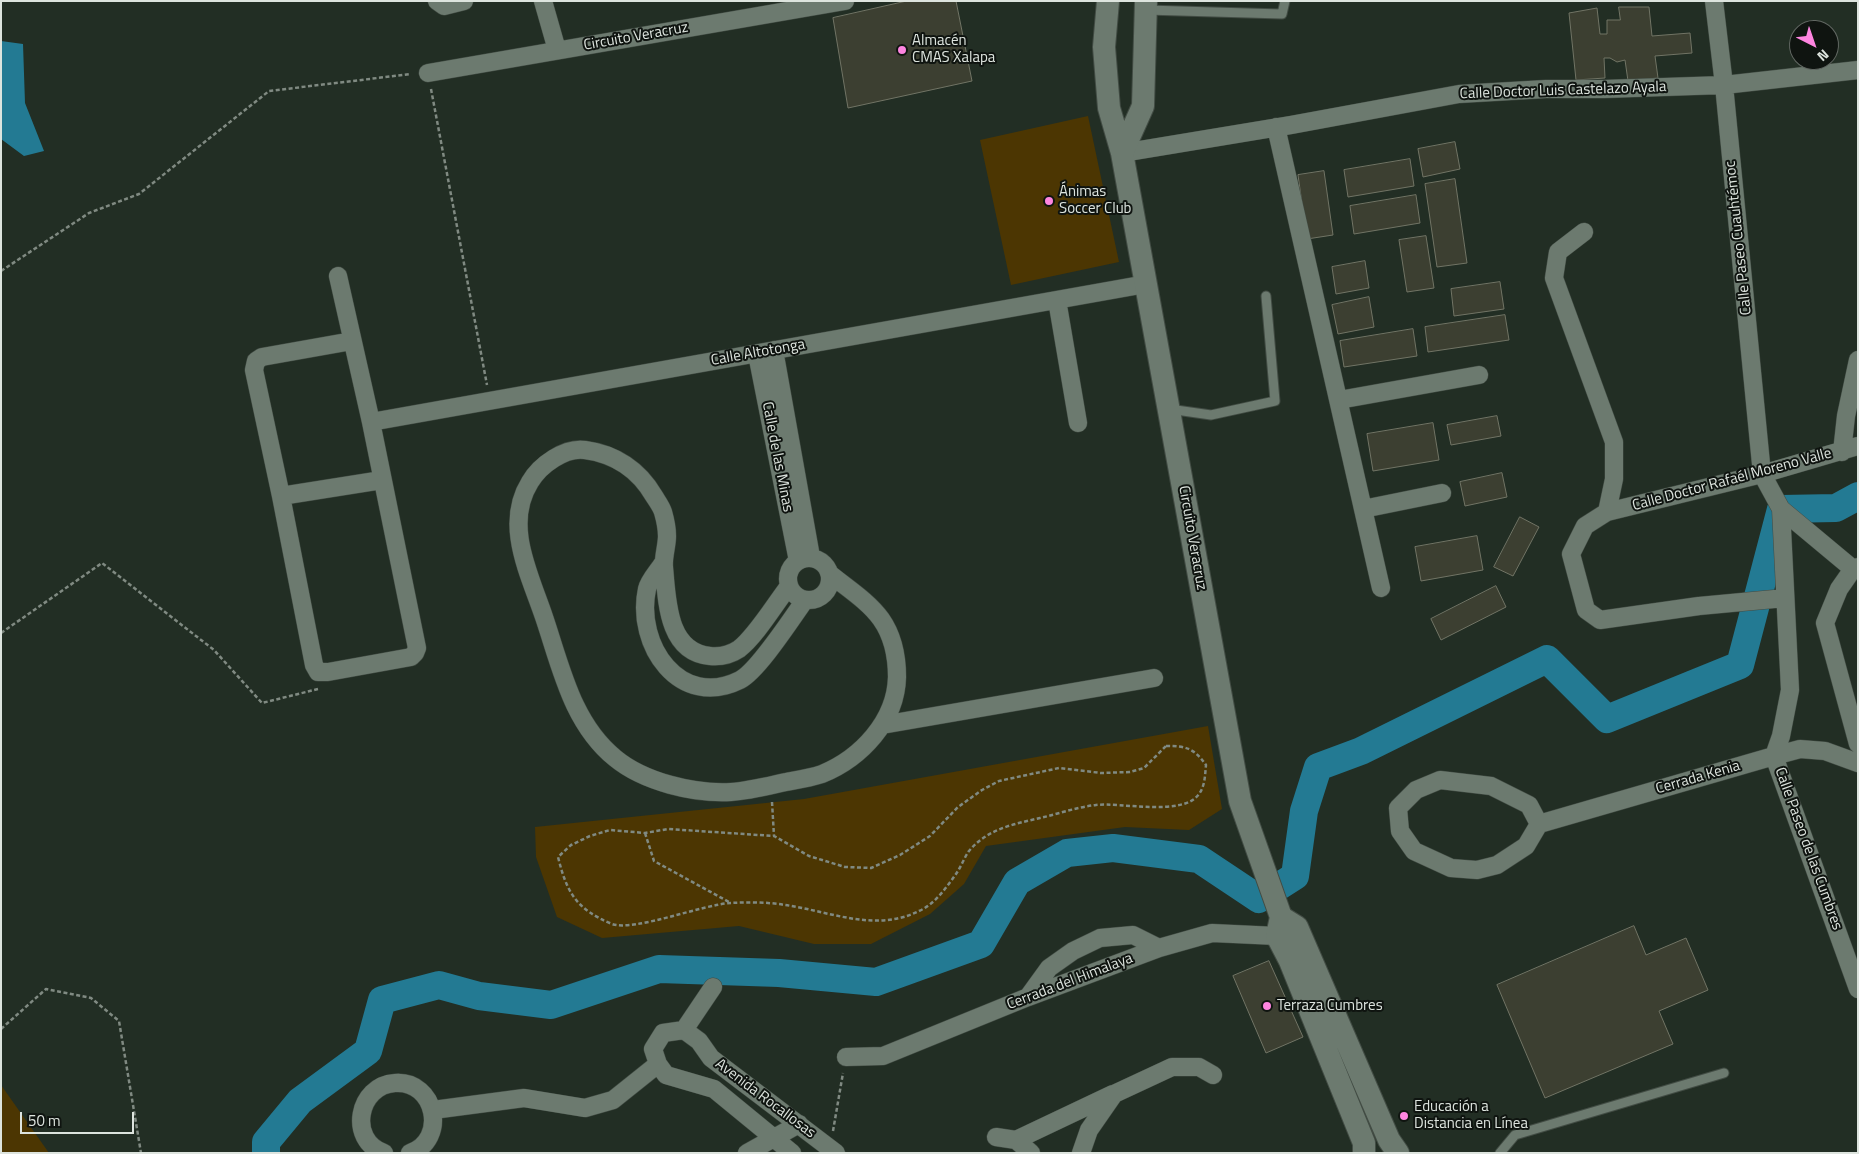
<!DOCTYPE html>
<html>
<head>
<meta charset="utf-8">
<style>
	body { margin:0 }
	#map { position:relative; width:1859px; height:1154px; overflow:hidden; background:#222e24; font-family:"Titillium Web",sans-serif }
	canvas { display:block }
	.frame { position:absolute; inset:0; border:2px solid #dde4de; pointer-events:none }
	.north { position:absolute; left:1789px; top:20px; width:50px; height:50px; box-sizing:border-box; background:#0f1410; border:1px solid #616762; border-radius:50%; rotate:139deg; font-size:14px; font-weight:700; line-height:20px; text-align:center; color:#dde4de }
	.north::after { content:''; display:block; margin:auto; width:18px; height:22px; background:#fe85e0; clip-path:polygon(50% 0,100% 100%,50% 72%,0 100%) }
	.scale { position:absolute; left:20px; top:1112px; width:114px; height:22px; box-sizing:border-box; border:2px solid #dde4de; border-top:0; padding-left:6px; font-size:15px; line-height:18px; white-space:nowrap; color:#dde4de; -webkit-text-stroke:4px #0f1410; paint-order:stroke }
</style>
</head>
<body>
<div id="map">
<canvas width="1859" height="1154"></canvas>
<div class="frame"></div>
<div class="north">N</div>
<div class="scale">50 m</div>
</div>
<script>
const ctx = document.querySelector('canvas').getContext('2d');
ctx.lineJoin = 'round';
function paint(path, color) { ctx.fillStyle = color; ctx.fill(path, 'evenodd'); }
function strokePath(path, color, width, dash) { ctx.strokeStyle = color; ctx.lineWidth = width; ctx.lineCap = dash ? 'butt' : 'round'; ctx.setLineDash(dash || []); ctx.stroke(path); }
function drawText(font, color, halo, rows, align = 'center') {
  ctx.font = font + ' "Titillium Web",sans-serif'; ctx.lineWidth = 4; ctx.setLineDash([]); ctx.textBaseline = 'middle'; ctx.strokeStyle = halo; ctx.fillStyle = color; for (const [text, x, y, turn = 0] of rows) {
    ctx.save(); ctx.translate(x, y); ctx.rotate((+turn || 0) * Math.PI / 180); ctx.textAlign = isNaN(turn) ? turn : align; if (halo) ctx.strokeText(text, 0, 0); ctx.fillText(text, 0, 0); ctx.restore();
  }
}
const green = new Path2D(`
	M1088 116 1119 262 1011 285 980 140Z
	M1208 726 1222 809 1189 830 1125 827 986 846 964 884 930 914 871 944H814L739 926 602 938 557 917 536 857 535 827 804 799Z
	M1 1085 49 1153H1Z`);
const water = new Path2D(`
	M1 41 23 44 25 103 44 151 24 156 1 139Z`);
const river = new Path2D(`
	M266 1153V1142L300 1101 368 1051 382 1000 439 985 479 996 551 1005 659 969 779 973 876 982 981 944 1017 882 1067 853 1113 848 1199 859 1259 899 1295 876 1304 811 1318 767 1361 751 1547 659 1607 719 1740 665 1781 509 1836 508 1858 496`);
const building = new Path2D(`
	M907 1H956L972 81 848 108 833 18Z
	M1619 7H1649L1652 36 1690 33 1692 53 1655 56 1658 78 1628 81 1625 60 1617 62 1610 58H1604L1605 78 1576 80 1569 13 1597 8 1600 34H1607V20H1620Z
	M1455 142 1460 169 1423 177 1418 149Z
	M1410 159 1414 186 1348 197 1344 170Z
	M1324 171 1333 235 1307 239 1298 175Z
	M1455 179 1467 263 1437 267 1425 184Z
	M1416 195 1420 223 1354 234 1350 206Z
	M1426 236 1434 288 1407 292 1399 240Z
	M1365 261 1369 288 1336 294 1332 267Z
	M1500 282 1504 309 1454 316 1451 289Z
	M1369 297 1374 327 1338 334 1332 305Z
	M1505 315 1509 340 1428 352 1425 327Z
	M1413 329 1417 356 1344 367 1340 341Z
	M1497 416 1501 436 1451 445 1447 425Z
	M1433 423 1439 460 1373 471 1367 434Z
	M1502 473 1507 497 1465 506 1460 482Z
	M1520 517 1539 527 1513 576 1494 567Z
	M1477 536 1483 570 1421 581 1415 547Z
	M1496 586 1506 607 1441 640 1431 619Z
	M1634 926 1646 955 1686 938 1708 990 1659 1011 1673 1044 1545 1098 1497 985Z
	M1269 961 1303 1037 1266 1053 1233 976Z`);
const path = new Path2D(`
	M431 89 487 385
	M1 271 89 213 139 194 269 91 411 74
	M1 633 102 563 214 650 262 703 318 689
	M1166 746C1186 746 1194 748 1206 765 1205 775 1205 786 1199 794 1183 817 1120 802 1096 805 1077 807 1058 814 1040 818 1014 824 987 829 969 851 964 858 961 867 956 874 946 888 935 904 919 911 875 933 829 911 785 905 768 902 748 902 731 903 704 904 634 932 612 924 576 909 567 893 558 857L571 845 590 836 610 830 645 833 668 829 774 836 809 856 845 867 871 868 900 855 930 836 958 807 982 790 999 781 1059 768 1101 773 1130 772 1144 768Z
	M772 802 774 836
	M645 833 654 861 729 902
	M1 1029 46 989 91 998 119 1021 141 1153
	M833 1131 843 1073`);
const service = new Path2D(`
	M1146 10 1282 14 1285 1
	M1169 409 1211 415 1275 401 1266 296
	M1500 1153 1515 1135 1724 1073`);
const minor = new Path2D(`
	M437 1 444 6 464 1
	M543 1 557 50
	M1714 1 1724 85 1762 474 1781 509 1790 690 1781 736 1774 756 1858 989
	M428 73 845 1
	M1276 127 1381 588
	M1122 153 1291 125 1459 94 1546 89H1604L1724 85 1858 70
	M1584 232 1558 252 1554 278 1614 442V479L1607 512
	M338 276 371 422 417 648 415 653 411 657 328 672H318L314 665 281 496 254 370 256 361 262 357 352 341
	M1057 300 1078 423
	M774 350 811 557
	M757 354 798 561
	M1339 400 1479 375
	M371 422 1146 284
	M1842 452 1846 416 1858 360
	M281 496 382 480
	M1363 509 1442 493
	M1781 509 1853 569
	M788 579a21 21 0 1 1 42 0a21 21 0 1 1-42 0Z
	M663 563C658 571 649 580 647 589 635 645 680 710 740 680 758 671 792 618 805 600
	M1858 567 1853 569 1839 589 1825 623 1858 744
	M789 586C775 604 756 636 739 649 730 655 720 657 710 656 667 652 667 600 664 567 663 557 667 546 667 536 667 529 665 519 663 512 661 506 657 501 654 496 639 470 615 454 585 450 565 447 540 465 530 482 503 525 530 575 544 617 561 667 572 723 615 758 644 782 694 794 731 792 749 791 768 786 786 782 797 780 810 778 822 774 861 758 896 721 897 677 897 657 893 636 881 619 868 601 847 588 830 574
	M1785 598 1699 606 1600 620 1586 610 1571 554 1585 526 1607 512 1762 474 1858 446
	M882 725 1154 678
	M1539 824 1529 805 1491 786 1440 780 1416 790 1398 808 1400 831 1414 851 1451 868 1477 870 1497 865 1526 846 1539 824 1774 756 1800 749 1825 751 1858 763
	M1028 997 1049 968 1073 951 1100 938 1133 935 1159 948
	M684 1030 713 987
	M846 1057 883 1056 1028 997 1159 948 1212 933 1277 936 1289 930
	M433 1110 524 1098 585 1108 613 1100 658 1064
	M996 1137 1016 1140 1031 1153
	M1016 1140 1113 1094
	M384 1153C347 1140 358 1085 395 1083 436 1080 448 1140 410 1153
	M747 1153 799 1124
	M792 1153 714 1089 666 1075 658 1064 653 1049 663 1033 684 1030 699 1041 711 1058 836 1153
	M1081 1153 1089 1130 1114 1094 1172 1067H1199L1213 1075`);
const tertiary = new Path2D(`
	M1108 1 1104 47 1109 108 1122 153 1240 801 1281 917 1277 936 1290 961 1364 1143V1153
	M1122 153 1143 106 1146 1
	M1281 917 1297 927 1389 1140 1398 1153`);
const markers = [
	[902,50,5,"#fe85e0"],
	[1049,201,5,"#fe85e0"],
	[1267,1006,5,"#fe85e0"],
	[1404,1116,5,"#fe85e0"]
];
const streetNames = [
	["Circuito Veracruz",636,37,-10],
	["Calle Doctor Luis Castelazo Ayala",1563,91,-2],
	["Calle Paseo Cuauhtémoc",1739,238,-96],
	["Calle Altotonga",758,353,-10],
	["Calle de las Minas",777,457,79],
	["Calle Doctor Rafaél Moreno Valle",1732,480,-15],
	["Circuito Veracruz",1192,538,80],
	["Cerrada Kenia",1698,778,-16],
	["Calle Paseo de las Cumbres",1808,849,70],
	["Cerrada del Himalaya",1070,982,-21],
	["Avenida Rocallosas",765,1099,37]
];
const poiNames = [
	["Almacén",912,41],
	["CMAS Xalapa",912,58],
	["Ánimas",1059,192],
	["Soccer Club",1059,209],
	["Terraza Cumbres",1277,1006],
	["Educación a",1414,1107],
	["Distancia en Línea",1414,1124]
];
paint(green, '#4c3602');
paint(water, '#237a93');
strokePath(river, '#237a93', 28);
paint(building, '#3c3f31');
strokePath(building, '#717465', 1);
strokePath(service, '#424c44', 11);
strokePath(minor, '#424c44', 19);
strokePath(tertiary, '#424c44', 24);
strokePath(path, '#808a82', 2.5, [4, 2.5]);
strokePath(service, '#6c7a6f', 9);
strokePath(minor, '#6c7a6f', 18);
strokePath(tertiary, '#6c7a6f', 22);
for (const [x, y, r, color] of markers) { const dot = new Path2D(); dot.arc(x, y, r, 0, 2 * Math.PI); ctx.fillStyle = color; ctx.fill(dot); strokePath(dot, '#0f1410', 2); }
drawText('15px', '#dde4de', '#0f1410', streetNames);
drawText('15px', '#dde4de', '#0f1410', poiNames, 'left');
</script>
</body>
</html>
